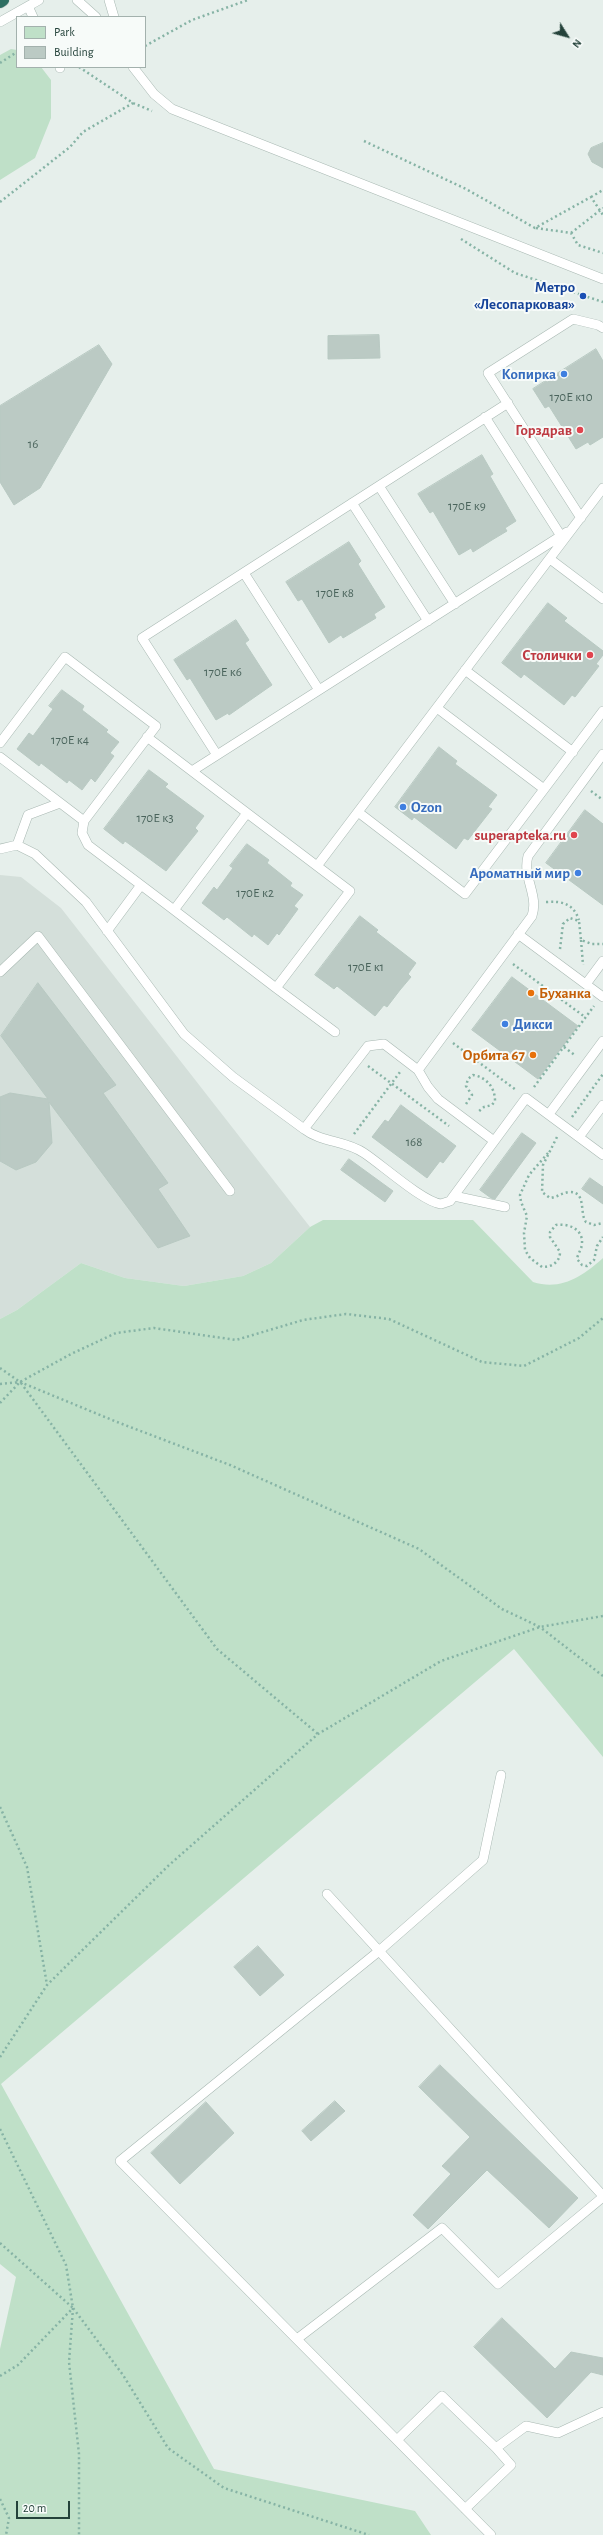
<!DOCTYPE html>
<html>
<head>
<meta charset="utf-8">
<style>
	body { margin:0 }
	#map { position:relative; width:603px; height:2535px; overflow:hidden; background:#e6efeb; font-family:"Alegreya Sans",sans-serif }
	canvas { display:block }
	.legend { position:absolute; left:16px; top:16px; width:130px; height:52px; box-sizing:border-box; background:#f7fbf9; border:1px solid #a3b1ad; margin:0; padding:5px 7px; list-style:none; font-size:12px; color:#24423a }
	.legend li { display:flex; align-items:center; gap:8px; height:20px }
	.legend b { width:20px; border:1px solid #a3b1ad }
	.north { position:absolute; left:547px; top:16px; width:40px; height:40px; -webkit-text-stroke:3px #f7fbf9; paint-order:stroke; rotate:127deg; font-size:11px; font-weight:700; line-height:16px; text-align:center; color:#24423a }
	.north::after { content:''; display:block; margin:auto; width:14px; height:18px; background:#24423a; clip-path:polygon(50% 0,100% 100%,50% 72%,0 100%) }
	.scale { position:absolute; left:16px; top:2501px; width:54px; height:18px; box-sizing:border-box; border:2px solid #24423a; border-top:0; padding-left:5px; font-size:12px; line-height:14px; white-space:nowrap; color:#24423a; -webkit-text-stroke:3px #f7fbf9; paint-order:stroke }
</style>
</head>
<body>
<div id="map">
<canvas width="603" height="2535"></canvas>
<ul class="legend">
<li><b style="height:11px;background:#bfe0c8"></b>Park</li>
<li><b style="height:11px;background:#bbcac4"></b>Building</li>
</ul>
<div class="north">N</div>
<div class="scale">20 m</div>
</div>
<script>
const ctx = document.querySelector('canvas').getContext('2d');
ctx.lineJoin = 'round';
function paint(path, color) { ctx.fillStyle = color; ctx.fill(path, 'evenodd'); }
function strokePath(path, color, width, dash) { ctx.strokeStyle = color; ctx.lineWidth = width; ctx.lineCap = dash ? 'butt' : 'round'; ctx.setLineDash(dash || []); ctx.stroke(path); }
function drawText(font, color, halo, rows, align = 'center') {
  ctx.font = font + ' "Alegreya Sans",sans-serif'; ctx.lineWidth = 4; ctx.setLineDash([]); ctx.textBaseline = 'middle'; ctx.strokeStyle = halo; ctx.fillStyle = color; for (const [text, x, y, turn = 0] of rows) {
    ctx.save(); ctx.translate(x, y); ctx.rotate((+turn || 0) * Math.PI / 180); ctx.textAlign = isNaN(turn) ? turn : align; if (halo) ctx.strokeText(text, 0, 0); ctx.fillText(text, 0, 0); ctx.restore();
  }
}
const built = new Path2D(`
	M0 875 21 877 61 908 310 1227 271 1263 243 1276 184 1286 125 1278 81 1263 17 1310 0 1319Z`);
const green = new Path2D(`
	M11 49 17 50V67H41L51 80V118L35 158 0 180V55Z
	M323 1220H473L533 1282C561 1291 583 1276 603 1258V1757L514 1649 1 2084 214 2469 415 2511 431 2535H0V2349L16 2277 0 2264V1319L17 1310 81 1263 125 1278 184 1286 243 1276 271 1263 310 1227Z`);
const building = new Path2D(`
	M603 143V168L592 162 588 154 591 148Z
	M379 335 380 358 328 359V336Z
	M99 345 112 364 40 488 14 505 0 482V406Z
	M596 349 603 361V437L590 445 588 442 576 449 549 406 545 408 533 389Z
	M482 455 493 474 490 476 516 521 505 528 507 531 492 540 473 552 471 548 459 555 433 511 430 513 418 494Z
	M349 542 361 561 358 564 385 607 374 614 376 618 343 638 341 635 329 643 302 599 298 601 286 582Z
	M548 603 567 618 564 621 603 651V655L596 664 599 666 575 697 572 695 564 705 524 674 521 678 502 663Z
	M236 620 249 640 245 643 272 685 229 715 228 713 216 720 190 678 187 680 174 660Z
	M62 690 84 706 82 710 108 730 106 732 119 742 110 753 114 756 95 782 91 778 82 790 69 780 67 783 41 763 39 766 17 749 29 733 33 736 53 709 49 706Z
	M439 747 457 761 455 764 497 795 488 807 492 809 478 827 468 840 464 838 456 849 414 817 412 820 395 807Z
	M149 770 168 784 165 787 204 816 195 828 198 831 166 871 125 841 123 844 104 829Z
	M585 810 603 824V905L546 863Z
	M247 844 269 860 267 863 292 883 290 886 303 895 294 906 298 909 279 935 277 933 268 945 254 934 252 937 227 917 224 920 202 903 214 887 217 890 233 868 230 866Z
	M360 916 378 930 376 932 416 963 408 974 411 977 400 990 387 1007 384 1005 375 1016 337 986 334 989 315 975Z
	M512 977 578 1026 538 1079 472 1030Z
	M38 983 116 1085 103 1093 168 1183 158 1189 190 1236 158 1248 49 1102 52 1143 36 1162 16 1170 0 1161V1097L10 1093 48 1099 1 1036Z
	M401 1105 456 1146 443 1163 440 1161 427 1178 372 1137 385 1120 388 1122Z
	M522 1133 536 1143 495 1199 491 1198 480 1190Z
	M349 1159 393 1191 385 1202 341 1170Z
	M590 1178 603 1187V1204L582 1189Z
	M258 1946 284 1975 260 1996 234 1967Z
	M440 2065 578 2198 549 2228 487 2170 428 2229 413 2215 451 2174 442 2166 470 2137 419 2087Z
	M335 2101 345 2111 311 2141 302 2131Z
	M206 2102 234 2133 180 2184 151 2153Z
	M502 2318 555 2369 571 2352 603 2358V2375L591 2372 547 2418 474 2347Z`);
const path = new Path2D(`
	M145 46 192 20 248 0
	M0 63 17 52
	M79 67 133 103 152 111
	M364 141 466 189 535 228 591 197 603 215
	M591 197 603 190
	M0 202 70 147 83 132 133 103
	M536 228 571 233 578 245 603 253
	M571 233 603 208
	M461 239 515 273 603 302
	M591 791 603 800
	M546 902C562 901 573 903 579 920
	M581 940 583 965
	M560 949 563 924 570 918 579 921 581 940 592 944H603
	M513 964 585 1017
	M453 1043 516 1090
	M564 1047 576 1056
	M368 1066 449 1126
	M534 1087 594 1006
	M466 1104 472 1095 466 1086 468 1079 473 1075C486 1077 495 1087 495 1101L492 1105 484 1107 478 1112
	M572 1117 603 1074
	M354 1134 400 1072
	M557 1137 543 1165 542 1192 550 1198C557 1197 562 1193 569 1192 587 1191 579 1213 586 1222L594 1225 603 1223
	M548 1153 529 1175 520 1195 521 1202 527 1216 524 1233 525 1250 530 1258 542 1267C552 1267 560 1262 560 1252L550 1237V1232L556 1225C568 1223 583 1229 582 1243 582 1249 578 1253 577 1259L582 1265 587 1266 594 1260 597 1246 603 1237
	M0 1368 20 1382 71 1354 116 1333 154 1328 236 1340 303 1320 346 1314 389 1319 482 1362 524 1366 579 1338 603 1318
	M21 1383 217 1649 318 1734
	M0 1384 20 1382 117 1422 230 1465 419 1549 502 1609 540 1627 603 1676
	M0 1403 20 1382
	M0 1807 27 1867 47 1985
	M0 2057 47 1985 168 1866 318 1734 441 1661 540 1627 603 1616
	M0 2129 66 2265 73 2308 123 2375 168 2448 224 2488 369 2535
	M0 2243 73 2308
	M73 2308 69 2362 79 2454V2535
	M0 2376 18 2365 73 2308
	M0 2499 9 2518 6 2535`);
const lane = new Path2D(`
	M77 0 96 17
	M109 0 114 17
	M28 6 33 17
	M0 22 39 0
	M60 67V68
	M133 67 154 94 172 109 603 279
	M485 417 561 536
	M379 486 455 604
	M352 503 428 621
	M581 518 488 373 573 319 598 325 603 328
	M550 559 603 599
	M244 573 319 690
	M465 670 573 752
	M437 708 544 789
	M0 743 65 657 156 726 84 821 0 757
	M217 755 142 638 508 403
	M192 771 567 532
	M358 812 465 894 603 711
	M84 821 82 833 88 845 174 910 247 813 147 737
	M17 845 28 815 60 803
	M0 849 17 845 35 854 86 902 184 1034 233 1077 304 1129 368 1046 384 1044 418 1070 532 916C539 895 522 877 528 856L603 754
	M317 866 603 488
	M174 910 276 988 350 891 247 813
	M107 931 141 885
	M518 934 603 997
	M0 972 38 936 230 1191
	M586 984 603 961
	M276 988 335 1032
	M418 1070 428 1087 438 1099 494 1141
	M549 1114 603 1041
	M304 1129C322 1143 345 1140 364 1153 381 1164 423 1202 441 1204L450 1201 526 1098 603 1155
	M579 1137 603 1105
	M454 1196 505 1207
	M327 1894 603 2196
	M297 2339 442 2228 498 2284 603 2197
	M397 2440 442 2396 496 2448
	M465 2509 511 2465 496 2448 526 2426 558 2433 603 2412
	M491 2535 120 2161 379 1951 483 1860 501 1775`);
const highway = new Path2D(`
	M0 2 3 0`);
const markers = [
	[583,296,4,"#1a4fb4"],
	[564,374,4,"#3f7fe0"],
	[580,430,4,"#e0444e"],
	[590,655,4,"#e0444e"],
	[403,807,4,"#3f7fe0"],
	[574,835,4,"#e0444e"],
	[578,873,4,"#3f7fe0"],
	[531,993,4,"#e8710a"],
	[505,1024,4,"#3f7fe0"],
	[533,1055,4,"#e8710a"]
];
const numberNames = [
	["170Е к10",571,397],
	["16",33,444],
	["170Е к9",467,506],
	["170Е к8",335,593],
	["170Е к6",223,672],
	["170Е к4",70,740],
	["170Е к3",155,818],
	["170Е к2",255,893],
	["170Е к1",366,967],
	["168",414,1142]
];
const transitNames = [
	["Метро",575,287],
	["«Лесопарковая»",575,304]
];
const shopNames = [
	["Копирка",556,374],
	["Ozon",411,807,"left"],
	["Ароматный мир",570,873],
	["Дикси",513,1024,"left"]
];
const healthNames = [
	["Горздрав",572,430],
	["Столички",582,655],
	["superapteka.ru",566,835]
];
const foodNames = [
	["Буханка",539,993],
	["Орбита 67",525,1055,"right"]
];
paint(built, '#d4dfda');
paint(green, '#bfe0c8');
paint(building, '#bbcac4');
strokePath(building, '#b8c9c2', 1);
strokePath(lane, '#a8b8b2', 10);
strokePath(highway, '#c2cac8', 13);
strokePath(path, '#86b3a5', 2.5, [2, 3]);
strokePath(lane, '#fff', 9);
strokePath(highway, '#2f6f62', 12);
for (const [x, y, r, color] of markers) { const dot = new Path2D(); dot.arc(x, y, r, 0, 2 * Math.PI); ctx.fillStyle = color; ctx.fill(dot); strokePath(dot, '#f7fbf9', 1.5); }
drawText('13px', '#4a645c', null, numberNames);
drawText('bold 15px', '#164399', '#f7fbf9', transitNames, 'right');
drawText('bold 15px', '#366cbe', '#f7fbf9', shopNames, 'right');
drawText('bold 15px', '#be3a42', '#f7fbf9', healthNames, 'right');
drawText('bold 15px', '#c56008', '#f7fbf9', foodNames, 'left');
</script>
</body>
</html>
